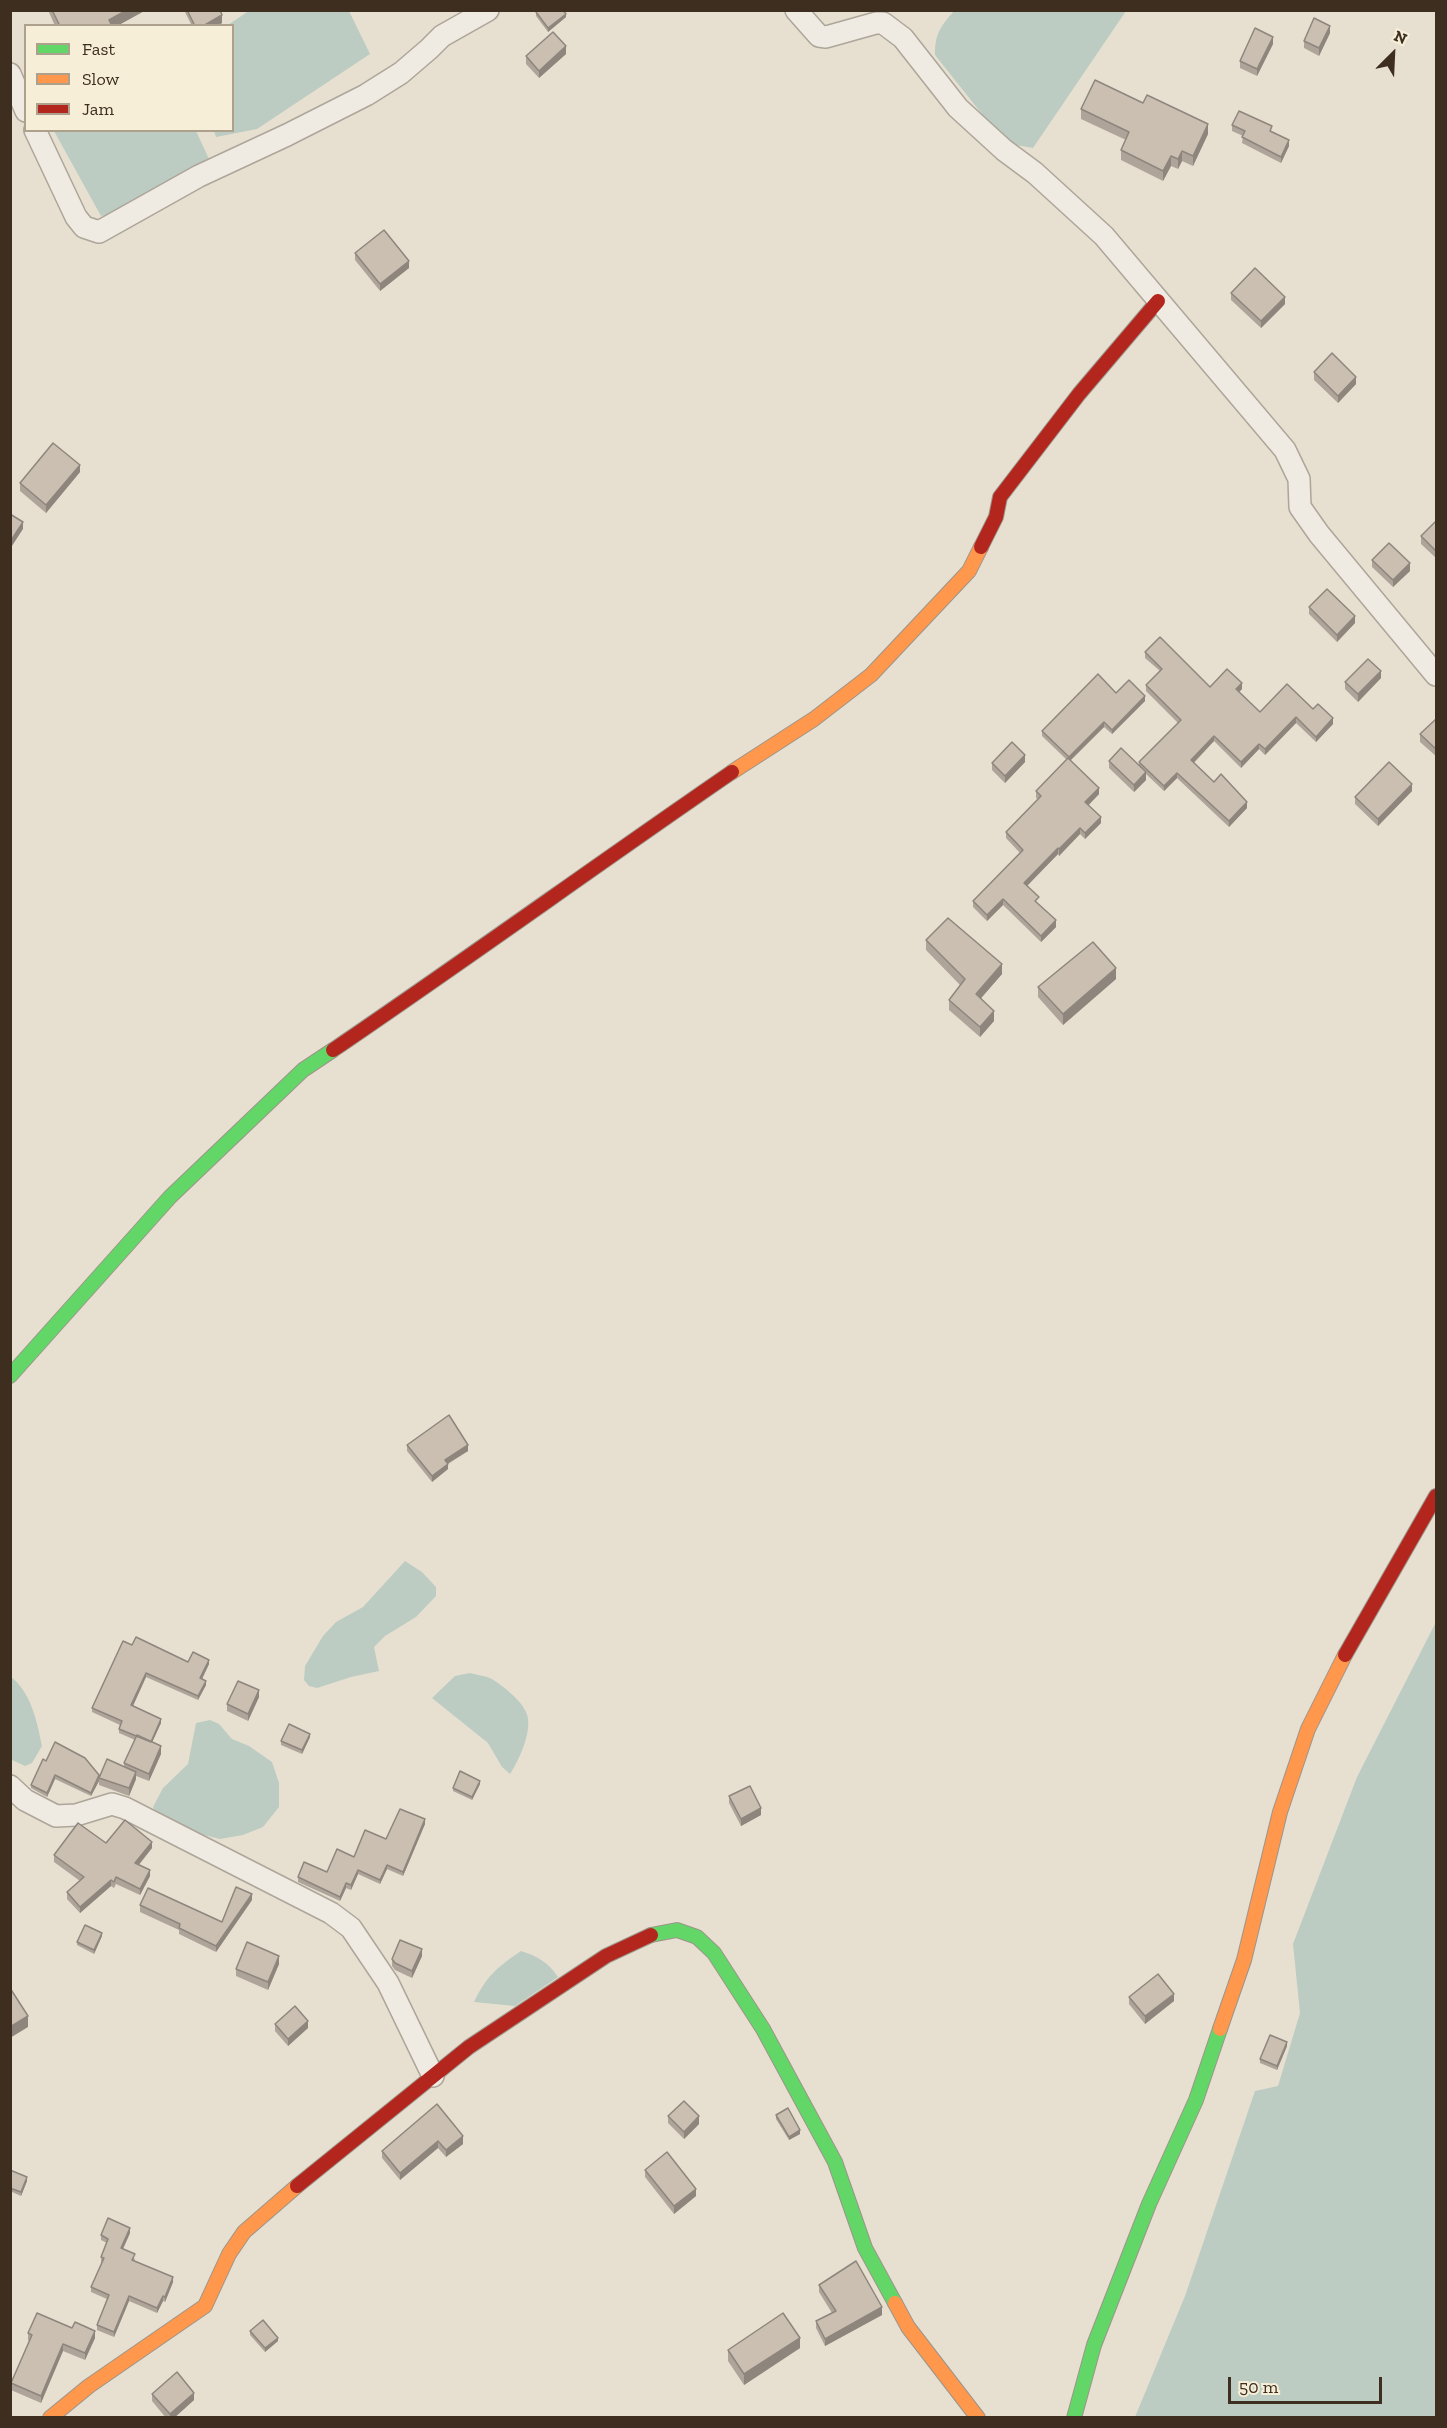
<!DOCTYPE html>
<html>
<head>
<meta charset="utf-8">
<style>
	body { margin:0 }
	#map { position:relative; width:1447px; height:2428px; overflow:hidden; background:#e7e0d1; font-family:"Zilla Slab",serif }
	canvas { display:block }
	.frame { position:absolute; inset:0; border:12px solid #3d2e20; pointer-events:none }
	.legend { position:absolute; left:24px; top:24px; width:210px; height:108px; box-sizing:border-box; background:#f7eed8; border:2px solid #ada18e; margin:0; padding:8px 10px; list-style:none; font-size:18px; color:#3d2e20 }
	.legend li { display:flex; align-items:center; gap:12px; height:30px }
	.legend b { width:30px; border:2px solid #ada18e }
	.north { position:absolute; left:1363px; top:24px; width:60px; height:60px; -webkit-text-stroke:4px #f7eed8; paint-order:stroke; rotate:24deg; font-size:16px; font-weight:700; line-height:24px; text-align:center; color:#3d2e20 }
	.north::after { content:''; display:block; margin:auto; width:21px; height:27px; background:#3d2e20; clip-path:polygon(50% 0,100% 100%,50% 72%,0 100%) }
	.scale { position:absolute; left:1228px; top:2377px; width:154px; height:27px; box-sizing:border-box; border:3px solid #3d2e20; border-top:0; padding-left:8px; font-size:18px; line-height:21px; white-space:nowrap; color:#3d2e20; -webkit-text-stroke:4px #f7eed8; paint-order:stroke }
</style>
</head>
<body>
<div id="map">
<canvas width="1447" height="2428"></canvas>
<div class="frame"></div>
<ul class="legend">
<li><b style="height:8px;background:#63d668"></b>Fast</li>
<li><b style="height:8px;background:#ff974d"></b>Slow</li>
<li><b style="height:8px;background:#b3261e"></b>Jam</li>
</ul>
<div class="north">N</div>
<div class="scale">50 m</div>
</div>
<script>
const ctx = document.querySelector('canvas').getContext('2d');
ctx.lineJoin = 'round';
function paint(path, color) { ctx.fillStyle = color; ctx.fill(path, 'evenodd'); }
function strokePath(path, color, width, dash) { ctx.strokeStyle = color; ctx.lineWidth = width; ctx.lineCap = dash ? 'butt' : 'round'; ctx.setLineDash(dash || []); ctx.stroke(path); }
const water = new Path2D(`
	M250 10 349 11 370 54 257 129 216 137 214 131 232 130V26L228 25Z
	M954 11H1126L1033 148 1005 143 935 55C935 34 940 27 954 11Z
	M54 131H196L209 159 116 213 101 216Z
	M405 1561 422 1572 436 1587V1596L416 1617 385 1636 374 1647 379 1671 351 1677 317 1688 309 1686 304 1680 305 1666 323 1636 336 1622 363 1607Z
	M1436 1622V2417H1135L1185 2296 1255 2091 1278 2086 1300 2013 1293 1944 1357 1777Z
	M470 1673C477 1675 486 1676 492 1679 503 1686 521 1700 526 1712 534 1729 519 1760 510 1774L502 1767 488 1743 432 1698 455 1676Z
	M10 1676C31 1692 37 1721 42 1746L32 1763 25 1766 12 1760 11 1755Z
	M210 1720 219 1724 232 1739 249 1746 272 1762 279 1783V1807L263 1827 243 1835 220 1839 180 1829 158 1819 153 1807 163 1788 188 1764 196 1723Z
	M521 1951C537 1956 548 1962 558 1977L515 2006 474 2002C486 1977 497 1967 521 1951Z`);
const street = new Path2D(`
	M796 10 819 36 826 37 876 23H883L903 38 958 108 1004 150 1035 173 1104 236 1285 450 1299 479 1300 507 1319 534 1436 675
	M10 74 26 111
	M35 130 76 217 84 227 99 232 199 176 287 135 366 95 401 73 429 49 442 36 488 10
	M10 1786 25 1800 56 1816 76 1815 112 1804 125 1808 331 1913 351 1928 388 1983 433 2076`);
const fast = new Path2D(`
	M10 1376 170 1197 303 1070 333 1050
	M651 1935 677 1930 697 1937 714 1953 763 2029 835 2162 865 2248 895 2303
	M1074 2418 1094 2345 1149 2204 1196 2100 1220 2029`);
const slow = new Path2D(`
	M732 772 814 719 871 675 969 571 981 547
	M1220 2029 1244 1960 1280 1812 1308 1729 1345 1655
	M895 2303 908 2327 978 2418
	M50 2418 89 2386 205 2306 229 2254 244 2232 297 2186`);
const jam = new Path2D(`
	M981 547 996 517 1000 497 1079 394 1158 301
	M333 1050C467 959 598 864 732 772
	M1345 1655 1436 1496
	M297 2186 469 2047 606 1956 651 1935`);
const wall = new Path2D(`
	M48 10H146L117 26H55Z
	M184 10H220L222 23 217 26H192Z
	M536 12 566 17 548 32 536 16Z
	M1330 33 1319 56 1304 48V41Z
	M1273 44 1257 76 1240 68V61Z
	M566 54 539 78 526 64V56Z
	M1081 109 1208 134 1193 166 1182 161 1178 169 1171 166 1163 181 1121 160V150L1126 140 1081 119Z
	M1232 125 1289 146 1281 163 1242 143 1243 136 1232 131Z
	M355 253 409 268 380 291 355 260Z
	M1231 293 1285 304 1261 328 1231 300Z
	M1314 372 1356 384 1338 403 1314 380Z
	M80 472 46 513 20 491V483Z
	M1437 520V559L1421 544V536Z
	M1372 560 1410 571 1393 587 1372 567Z
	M1309 607 1355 623 1337 642 1309 614Z
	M1145 652 1210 687 1242 689 1239 692 1260 712 1313 709 1333 724 1316 742 1296 723 1265 755 1259 749 1241 768 1214 741 1194 763 1214 782 1247 808 1229 827 1177 778 1164 791 1146 774V780L1134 792 1109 768V761L1139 766V762L1178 723 1146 691V685L1160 671 1145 658Z
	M1381 678 1358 702 1345 689V682Z
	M1116 693 1145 701 1112 734 1104 727 1070 760 1099 794 1088 805 1101 823 1085 839 1080 834 1059 856 1058 854 1027 886 1038 904 1056 927 1041 942 1003 905 987 921 973 907V901L1020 853 1006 838V832L1038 799 1036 798V791L1067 760 1042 736V731Z
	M1437 718V757L1420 742V734Z
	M1025 762 1005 783 992 770V763Z
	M1412 791 1378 826 1355 804V797Z
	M926 940 1002 974 981 998 994 1021 980 1037 949 1010V1000L960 985 926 950Z
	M1116 979 1063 1025 1038 997V987Z
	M407 1445 468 1451 448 1464V1469L432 1482 407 1451Z
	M132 1645 188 1662 209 1664 202 1679 206 1685 198 1700 146 1677 133 1706 161 1723 152 1742 161 1754 149 1781 136 1776V1779L129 1796 99 1785V1781L91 1796 55 1779 47 1797 31 1788V1785L43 1759 99 1775 124 1767V1763L135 1740 119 1733V1729L120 1725 92 1712V1708Z
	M259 1697 248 1721 227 1711V1704Z
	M310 1737 302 1754 281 1745V1741Z
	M480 1784 472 1800 453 1791V1788Z
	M729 1796 761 1815 741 1826 729 1803Z
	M425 1824 403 1876 387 1869 380 1884 358 1874 351 1890 346 1888 340 1901 298 1882V1877L327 1872 386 1839Z
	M106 1843 152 1848 139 1865 150 1876 140 1895 116 1884 114 1888 111 1886 80 1913 67 1899V1892L80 1881 54 1862V1855Z
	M252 1900 216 1952 179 1934V1930L140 1912V1905L222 1922Z
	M102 1936 94 1954 77 1945V1942Z
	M422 1956 412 1978 395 1970 392 1966V1959Z
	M279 1964 268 1990 236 1976V1969Z
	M1129 1997 1174 2001 1145 2024 1129 2004Z
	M275 2024 308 2028 288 2046 275 2031Z
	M1287 2046 1277 2070 1260 2063V2059Z
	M437 2104 463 2144 446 2157 438 2148 400 2180 382 2158V2151Z
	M776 2115 800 2134 789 2140 776 2119Z
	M668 2116 699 2124 684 2139 668 2123Z
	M10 2170 27 2181 21 2196 10 2191Z
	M645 2170 696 2196 674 2214 645 2177Z
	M130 2233 123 2249 135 2259 134 2261 173 2282 165 2302 163 2301 157 2313 129 2301 114 2337 97 2330V2325L107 2299 91 2292V2287L102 2262H101V2257L107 2243 101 2240V2235Z
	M819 2285 882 2315 825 2346 816 2328V2321L832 2313 819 2292Z
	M250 2331 278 2341 265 2352 250 2335Z
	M28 2333 95 2338 85 2360 63 2351 41 2403 11 2390V2383L29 2341 28 2340Z
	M800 2348 744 2385 728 2361V2350Z
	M152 2394 194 2400 174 2418H166L152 2401Z`);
const shadedWall = new Path2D(`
	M127 10H146L117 26H109V20Z
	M566 14V17L548 32V28Z
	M222 15V23L217 26H203Z
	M1330 26V33L1319 56V48Z
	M1273 37V44L1257 76V69Z
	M566 46V54L539 78V71Z
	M1208 124V134L1193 166V156Z
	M1289 140V146L1281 163V157Z
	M1182 151V161L1178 169V159Z
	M1171 156V166L1163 181V171Z
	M409 261V268L380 291V284Z
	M1285 297V304L1261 328V321Z
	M1356 377V384L1338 403V396Z
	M80 465V472L46 513V505Z
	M23 522V529L10 549V542Z
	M1410 563V571L1393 587V580Z
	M1355 616V623L1337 642V635Z
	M1381 671V678L1358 702V694Z
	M1242 683V689L1236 695V689Z
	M1145 696V701L1112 734V730Z
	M1296 717V723L1265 755V749Z
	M1333 718V724L1316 742V737Z
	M1104 722V727L1069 762V757Z
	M1214 736V741L1191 765V760Z
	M1259 744V749L1241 768V762Z
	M1025 755V762L1005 783V776Z
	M1146 772V780L1134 792V785Z
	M1177 773V778L1164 791V786Z
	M1412 784V791L1378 826V819Z
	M1099 788V794L1085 809V802Z
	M1247 802V808L1229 827V821Z
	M1101 817V823L1085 839V833Z
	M1080 828V834L1059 856V849Z
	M1058 848V854L1024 889V883Z
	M1003 899V905L987 921V915Z
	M1056 920V927L1041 942V936Z
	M1002 964V974L976 1004V994Z
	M1116 968V979L1063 1025V1014Z
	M994 1011V1021L980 1037V1027Z
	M468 1445V1451L445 1465V1460Z
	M448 1464V1469L432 1482V1476Z
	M209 1660V1664L200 1683V1678Z
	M146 1673V1677L131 1710V1705Z
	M206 1681V1685L198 1700V1696Z
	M259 1690V1697L248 1721V1714Z
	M161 1719V1723L150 1747V1743Z
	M310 1734V1737L302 1754V1750Z
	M161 1746V1754L149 1781V1774Z
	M136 1772V1779L129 1796V1788Z
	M55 1775V1779L47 1797V1793Z
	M99 1778V1781L91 1796V1793Z
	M480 1781V1784L472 1800V1797Z
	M761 1808V1815L741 1826V1819Z
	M425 1819V1824L403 1876V1872Z
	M152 1842V1848L135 1869V1863Z
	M387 1865V1869L380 1884V1880Z
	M150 1870V1876L140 1895V1889Z
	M358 1870V1874L351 1890V1885Z
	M111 1880V1886L80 1913V1907Z
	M346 1883V1888L340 1901V1897Z
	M252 1894V1900L216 1952V1946Z
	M102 1933V1936L94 1954V1950Z
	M422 1949V1956L412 1978V1971Z
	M279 1956V1964L268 1990V1982Z
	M1174 1994V2001L1145 2024V2016Z
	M28 2016V2027L10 2038V2027Z
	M308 2021V2028L288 2046V2039Z
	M1287 2042V2046L1277 2070V2066Z
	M699 2116V2124L684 2139V2132Z
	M800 2130V2134L789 2140V2137Z
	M463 2136V2144L446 2157V2150Z
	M438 2141V2148L400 2180V2173Z
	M27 2177V2181L21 2196V2192Z
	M696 2189V2196L674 2214V2206Z
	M130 2228V2233L121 2253V2248Z
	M173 2277V2282L165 2302V2297Z
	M129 2296V2301L114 2337V2332Z
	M163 2296V2301L157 2313V2308Z
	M882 2307V2315L825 2346V2339Z
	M95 2331V2338L85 2360V2353Z
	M278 2338V2341L265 2352V2348Z
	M800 2338V2348L744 2385V2374Z
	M63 2344V2351L41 2403V2396Z
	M194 2393V2400L174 2418H170V2414Z`);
const building = new Path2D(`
	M52 10H127L109 20 112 26H60Z
	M187 10H220L222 15 203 26H195Z
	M538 10H563L566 14 548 28 536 12Z
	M1314 18 1330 26 1319 48 1304 41Z
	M1255 28 1273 37 1257 69 1240 61Z
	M553 32 566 46 539 71 526 56Z
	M1095 80 1143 103 1147 95 1208 124 1193 156 1182 151 1178 159 1171 156 1163 171 1121 150 1129 132 1081 109Z
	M1239 111 1272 126 1270 131 1289 140 1281 157 1242 137 1245 131 1232 125Z
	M384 230 409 261 380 284 355 253Z
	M1255 268 1285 297 1261 321 1231 293Z
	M1332 353 1356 377 1338 396 1314 372Z
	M53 443 80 465 46 505 20 483Z
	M10 514 23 522 10 542Z
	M1437 520V552L1421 536Z
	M1389 543 1410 563 1393 580 1372 560Z
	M1327 589 1355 616 1337 635 1309 607Z
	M1160 637 1210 687 1227 669 1242 683 1236 689 1260 712 1287 684 1313 709 1318 704 1333 718 1316 737 1296 717 1265 749 1259 744 1241 762 1214 736 1191 760 1214 782 1221 774 1247 802 1229 821 1177 773 1164 786 1139 762 1181 720 1146 685 1162 669 1145 652Z
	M1368 659 1381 671 1358 694 1345 682Z
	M1098 674 1116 693 1129 680 1145 696 1112 730 1104 722 1069 757 1042 731Z
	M1437 718V750L1420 734Z
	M1012 742 1025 755 1005 776 992 763Z
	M1121 748 1146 772 1134 785 1109 761Z
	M1068 758 1099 788 1085 802 1101 817 1085 833 1080 828 1059 849 1058 848 1024 883 1039 897 1035 901 1056 920 1041 936 1003 899 987 915 973 901 1023 850 1006 832 1041 796 1036 791Z
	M1389 762 1412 784 1378 819 1355 797Z
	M948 918 1002 964 976 994 994 1011 980 1027 949 1000 965 979 926 940Z
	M1093 942 1116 968 1063 1014 1038 987Z
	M449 1415 468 1445 445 1460 448 1464 432 1476 407 1445Z
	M136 1637 188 1662 193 1652 209 1660 200 1678 206 1681 198 1696 146 1673 131 1705 161 1719 151 1742 119 1729 122 1721 92 1708 123 1641 132 1645Z
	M238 1681 259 1690 248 1714 227 1704Z
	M289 1724 310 1734 302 1750 281 1741Z
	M137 1735 161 1746 149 1774 124 1763Z
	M55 1742 85 1758 99 1775 91 1793 55 1775 47 1793 31 1785 43 1759 46 1761Z
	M107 1759 136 1772 129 1788 99 1778Z
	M460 1771 480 1781 472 1797 453 1788Z
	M750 1786 761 1808 741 1819 729 1796Z
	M400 1809 425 1819 403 1872 387 1865 380 1880 358 1870 351 1885 346 1883 340 1897 298 1877 304 1862 327 1872 337 1849 354 1857 365 1830 386 1839Z
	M125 1820 152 1842 135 1863 150 1870 140 1889 116 1877 114 1882 111 1880 80 1907 67 1892 84 1877 54 1855 78 1823 106 1843Z
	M236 1887 252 1894 216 1946 179 1928 180 1924 140 1905 148 1888 222 1922Z
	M85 1925 102 1933 94 1950 77 1942Z
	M400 1940 422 1949 412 1971 395 1963 392 1959Z
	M247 1942 279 1956 268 1982 236 1969Z
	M1158 1974 1174 1994 1145 2016 1129 1997Z
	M10 1988 28 2016 10 2027Z
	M295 2006 308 2021 288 2039 275 2024Z
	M1270 2035 1287 2042 1277 2066 1260 2059Z
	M684 2101 699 2116 684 2132 668 2116Z
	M437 2104 463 2136 446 2150 438 2141 400 2173 382 2151Z
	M788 2108 800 2130 789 2137 776 2115Z
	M667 2152 696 2189 674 2206 645 2170Z
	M10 2170 27 2177 21 2192 10 2188Z
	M108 2218 130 2228 121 2248 135 2254 132 2260 173 2277 165 2297 163 2296 157 2308 129 2296 114 2332 97 2325 109 2295 91 2287 104 2258 101 2257 108 2239 101 2235Z
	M856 2261 882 2307 825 2339 816 2321 836 2311 819 2285Z
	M37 2313 72 2328 75 2322 95 2331 85 2353 63 2344 41 2396 11 2383 32 2335 28 2333Z
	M783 2313 800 2338 744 2374 728 2350Z
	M263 2320 278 2338 265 2348 250 2331Z
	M177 2372 194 2393 170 2414 152 2394Z`);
paint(water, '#bcccc2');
strokePath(street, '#ada599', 24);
strokePath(fast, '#9c958a', 16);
strokePath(slow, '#9c958a', 16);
strokePath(jam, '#9c958a', 16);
strokePath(street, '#efebe3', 21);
strokePath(fast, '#63d668', 14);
strokePath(slow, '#ff974d', 14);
strokePath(jam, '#b3261e', 14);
paint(wall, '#afa499');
paint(shadedWall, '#8e867d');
paint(building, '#cbbfb2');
strokePath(building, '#8e867d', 1.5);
</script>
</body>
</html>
